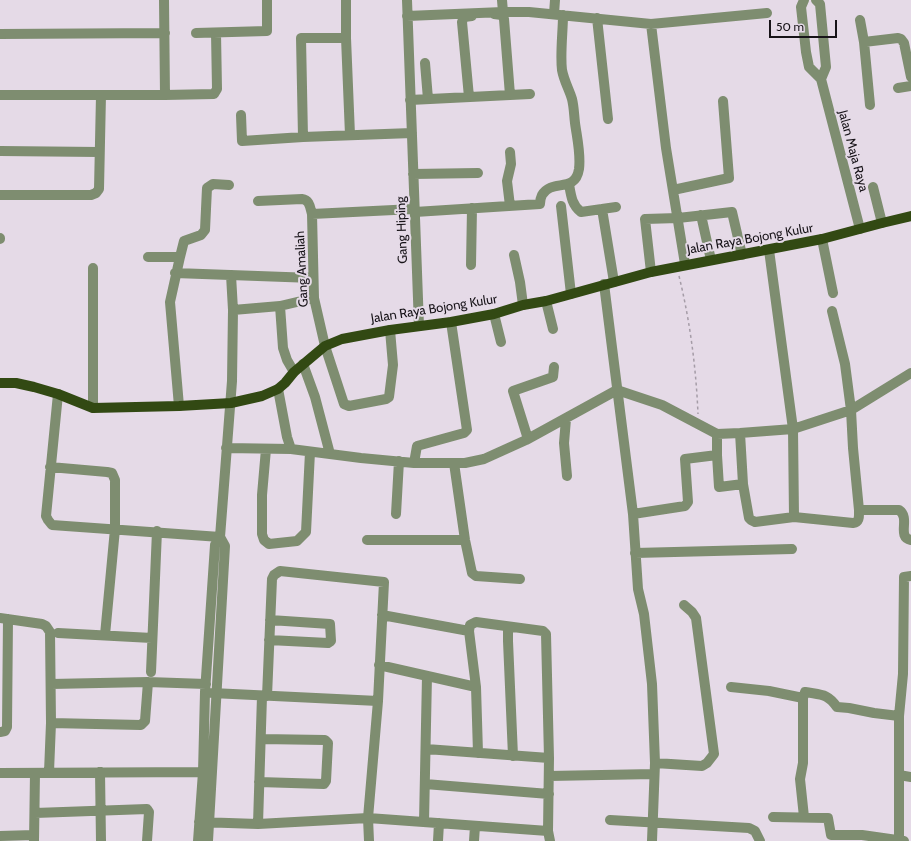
<!DOCTYPE html>
<html>
<head>
<meta charset="utf-8">
<style>
	body { margin:0 }
	#map { position:relative; width:911px; height:841px; overflow:hidden; background:#e5dae7; font-family:Cabin,sans-serif }
	canvas { display:block }
	.scale { position:absolute; left:769px; top:20px; width:68px; height:18px; box-sizing:border-box; border:2px solid #171318; border-top:0; padding-left:5px; font-size:12px; line-height:14px; white-space:nowrap; color:#171318; -webkit-text-stroke:3px #e5dae7; paint-order:stroke }
</style>
</head>
<body>
<div id="map">
<canvas width="911" height="841"></canvas>
<div class="scale">50 m</div>
</div>
<script>
const ctx = document.querySelector('canvas').getContext('2d');
ctx.lineJoin = 'round';
function strokePath(path, color, width, dash) { ctx.strokeStyle = color; ctx.lineWidth = width; ctx.lineCap = dash ? 'butt' : 'round'; ctx.setLineDash(dash || []); ctx.stroke(path); }
function drawText(font, color, halo, rows, align = 'center') {
  ctx.font = font + ' Cabin,sans-serif'; ctx.lineWidth = 4; ctx.setLineDash([]); ctx.textBaseline = 'middle'; ctx.strokeStyle = halo; ctx.fillStyle = color; for (const [text, x, y, turn = 0] of rows) {
    ctx.save(); ctx.translate(x, y); ctx.rotate((+turn || 0) * Math.PI / 180); ctx.textAlign = isNaN(turn) ? turn : align; if (halo) ctx.strokeText(text, 0, 0); ctx.fillText(text, 0, 0); ctx.restore();
  }
}
const path = new Path2D(`
	M679 276C690 321 696 367 698 414`);
const minor = new Path2D(`
	M164 0 165 95
	M346 0V38L350 135
	M407 0 419 326
	M502 0 503 12
	M804 0 801 7 806 52 809 67 821 79 860 229
	M816 0 820 4 826 67 821 79
	M494 14 502 15 504 19 510 95
	M554 14 555 0
	M407 16 503 12H529L651 24 767 13
	M597 18 608 119
	M860 20 864 42 870 105
	M651 24 666 148 685 264
	M196 33 267 31V0
	M0 34 165 33
	M864 42 898 38 901 39 904 43 911 77
	M425 63 428 99
	M898 88 911 86
	M0 95H165L214 94 217 89 216 33
	M469 97 462 22 464 17 472 16
	M410 100 530 94
	M241 115 242 141 303 137 412 133
	M303 137 301 38H346
	M0 151 99 152
	M510 152 511 164 507 181 510 206
	M413 174 478 173
	M569 184C571 196 572 205 581 212L616 207
	M873 187 882 223
	M673 190 729 178 723 101
	M0 195H91L96 193 99 189 101 95
	M258 201 302 199C310 200 310 208 312 214L314 298 325 346 344 404 349 406 386 399 389 397 393 365 390 330
	M561 206 571 294
	M602 209 614 282
	M415 212 540 204C540 201 541 197 542 195 552 178 575 194 579 169 581 154 577 138 575 123 574 115 574 107 572 99 569 89 564 81 562 70 560 54 563 31 563 15
	M312 214 414 209
	M701 215 711 260
	M0 238V239
	M822 239 833 293
	M769 250 793 429 794 517
	M514 255 520 282 523 305
	M148 257H180L184 241 201 235 205 230 207 188 213 184 229 185
	M471 265 472 208
	M651 272 645 219 678 218 732 212 742 255
	M175 273 313 278
	M604 284 633 514 638 589 644 614 652 684 655 763 652 841
	M546 301 553 329
	M233 310 280 306
	M494 314 501 342
	M303 364 315 397 330 454
	M294 372 287 360 283 348 280 306 314 298
	M278 389 287 437 291 449
	M58 394 46 516 48 520 52 525 220 537
	M179 406 170 302 180 257
	M93 408V268
	M566 419 564 443 567 476
	M740 433 743 484 749 518 751 520 755 522 794 517 853 523C860 522 859 516 859 510L853 448 851 410 845 364 832 311
	M717 434V455L719 487 743 484
	M528 439 513 391 553 377 554 367
	M226 448 291 449 361 458 414 463H465L484 459 526 440 617 390 662 405 717 434 740 433 793 429 851 410 911 373
	M266 449 262 495V534L264 540 269 544 297 541 306 532 310 452
	M414 463 417 446 464 433 467 430 451 322
	M454 463 465 540 472 573 476 576 520 579
	M50 467 107 472 112 473 115 480V529L105 635
	M859 510H899C911 518 896 537 911 540
	M396 514 399 461
	M633 514 685 506 688 502 685 459 717 455
	M367 540H465
	M635 553 792 549
	M382 615 469 631 476 687 478 753
	M0 618 42 624 46 626 50 632 51 723 49 772
	M508 627V641L513 756
	M469 631 470 625 476 622 543 631 546 634 549 758 548 831 550 841
	M58 633 152 638
	M269 640 328 643 331 641 330 624 270 620
	M379 665 476 687
	M151 672 157 531
	M51 684 148 682 206 684
	M731 687 769 691 803 698
	M212 693 378 701
	M267 696 272 579 274 575 280 571 384 582 378 701 368 818 369 841
	M899 716 903 674 904 577 911 576
	M51 723 141 725 145 721 148 682
	M0 732 5 731 7 727 8 619
	M426 749 549 758
	M655 763 702 766 707 763 714 754 696 618 692 612 684 605
	M100 772 101 841
	M0 773 208 772
	M899 775 911 777
	M549 776 654 774
	M259 782 324 784 326 781 328 743 325 740 261 739
	M425 784 549 794
	M35 813 147 809 149 812 147 841
	M773 817 828 818 831 835H862L904 841
	M804 817 800 779 803 763V698L805 692C821 695 827 693 837 707L849 708 874 713 899 716V841
	M610 820 749 828 755 831 760 841
	M199 822 258 824 368 818 548 831
	M424 822 427 676
	M258 824 262 696
	M0 836 34 835
	M34 841 35 773
	M198 841 203 772 205 692 215 545 220 537 232 381 233 310 231 275
	M208 841 225 546 220 537
	M438 841 439 823
	M474 841 475 826`);
const major = new Path2D(`
	M0 383H16L34 387 58 394 93 408 179 406 231 403 262 396 278 389 285 383 294 372 325 346 342 339 390 330 451 322 494 314 523 305 546 301 651 272 822 239 882 223 911 216`);
const streetNames = [
	["Jalan Maja Raya",853,151,75],
	["Gang Hiping",402,230,-92],
	["Jalan Raya Bojong Kulur",750,239,-10],
	["Gang Amaliah",302,269,-93],
	["Jalan Raya Bojong Kulur",434,309,-9]
];
strokePath(path, '#a59ca7', 1.5, [3, 3]);
strokePath(minor, '#7e8d70', 10);
strokePath(major, '#324913', 10);
drawText('13px', '#171318', '#e5dae7', streetNames);
</script>
</body>
</html>
